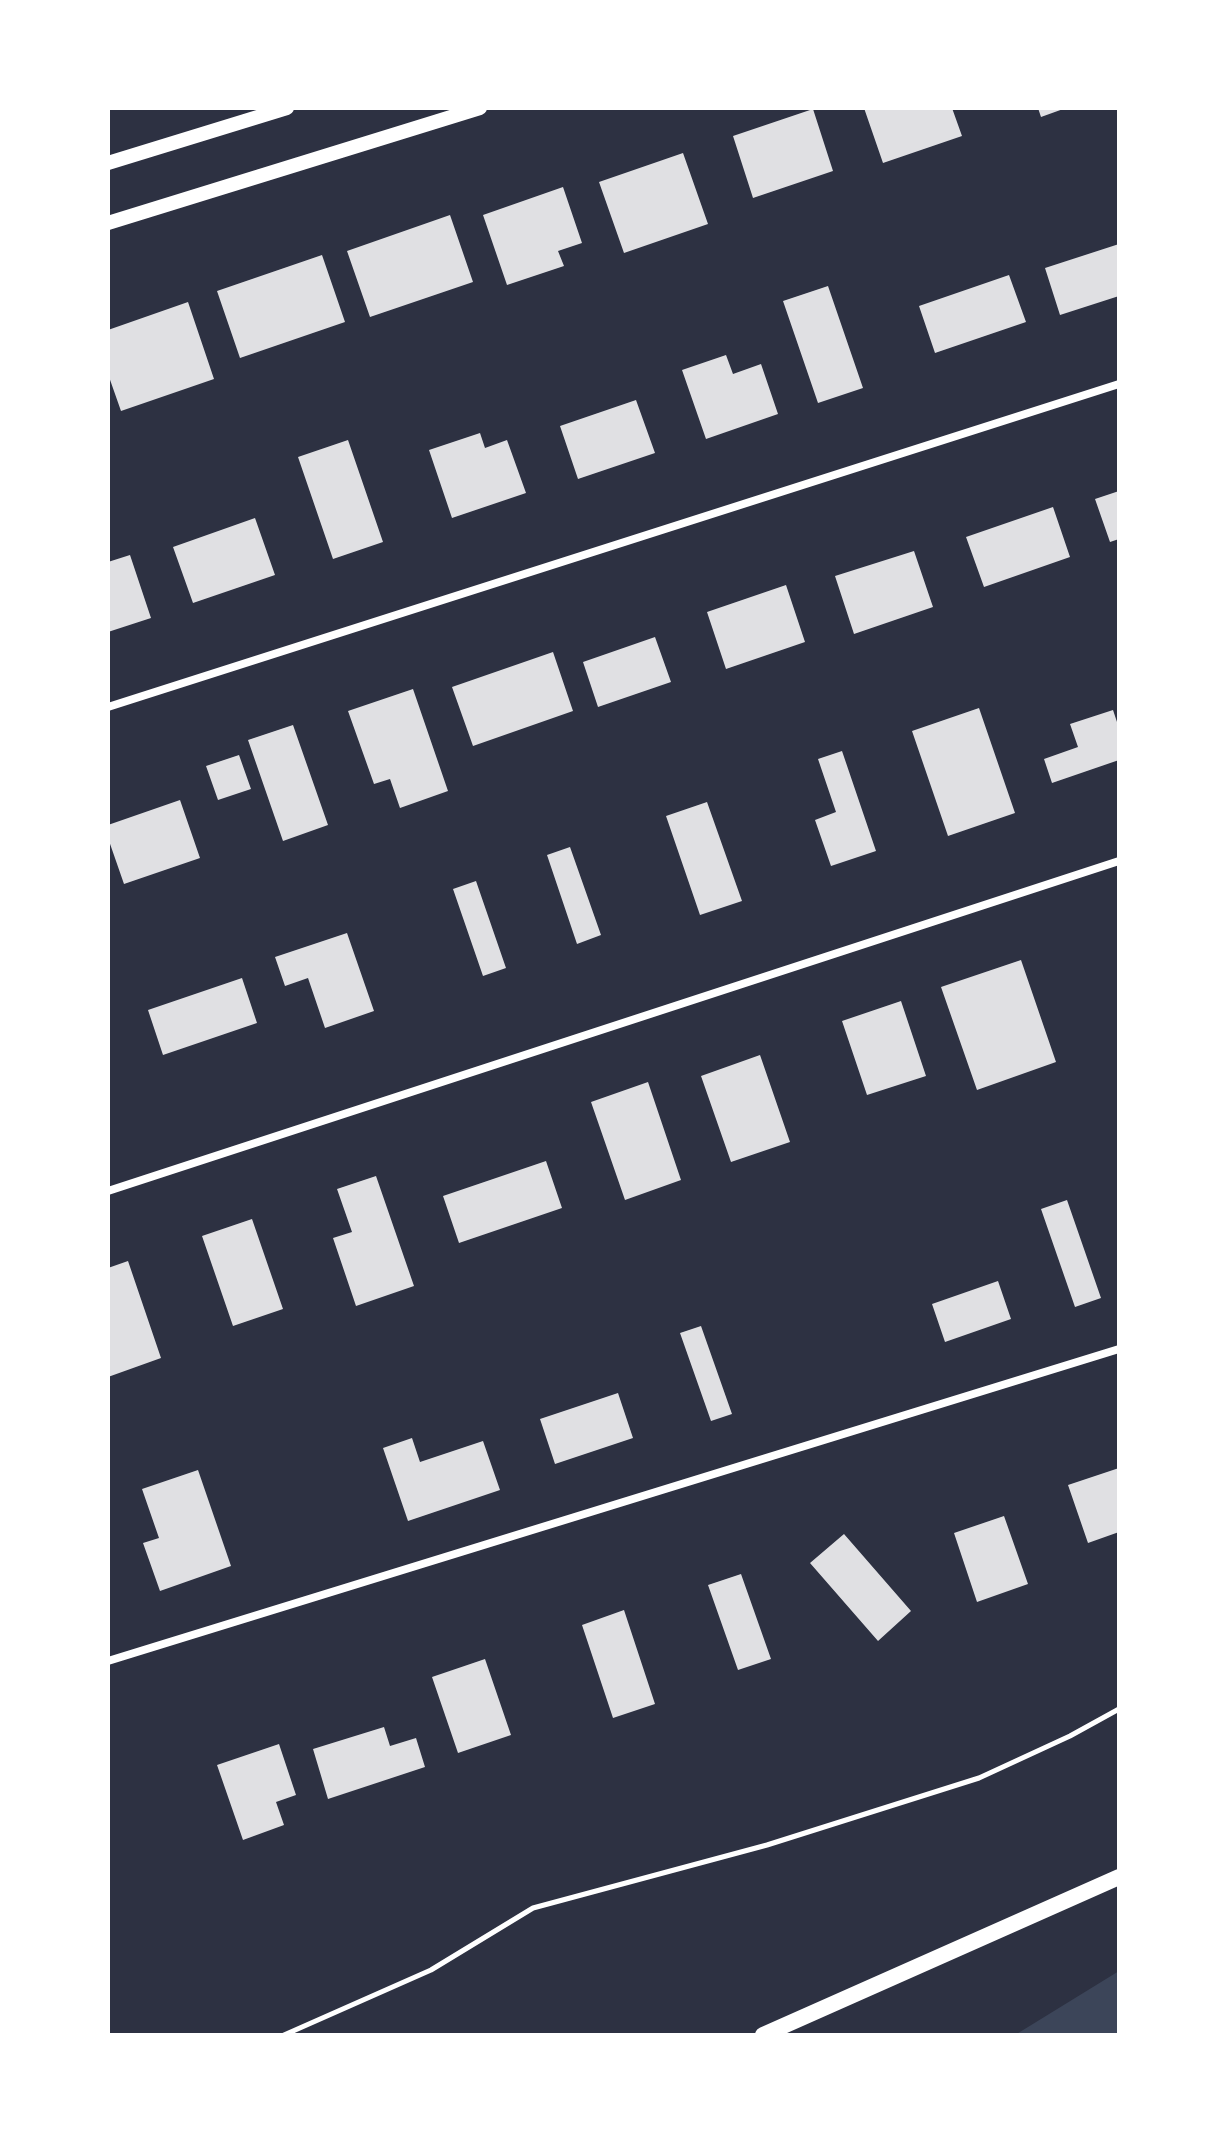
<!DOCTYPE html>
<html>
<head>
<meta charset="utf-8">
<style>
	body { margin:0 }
	#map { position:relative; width:1227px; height:2143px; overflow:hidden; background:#2d3142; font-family:"Archivo Narrow",sans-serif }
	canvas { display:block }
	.frame { position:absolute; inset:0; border:110px solid #fff; pointer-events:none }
</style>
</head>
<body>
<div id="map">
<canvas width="1227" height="2143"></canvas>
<div class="frame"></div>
</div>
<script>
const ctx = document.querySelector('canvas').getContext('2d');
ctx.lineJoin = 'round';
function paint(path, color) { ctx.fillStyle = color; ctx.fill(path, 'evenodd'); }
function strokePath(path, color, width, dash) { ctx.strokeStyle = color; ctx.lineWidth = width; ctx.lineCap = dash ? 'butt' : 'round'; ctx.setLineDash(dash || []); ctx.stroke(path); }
const green = new Path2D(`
	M1119 1971V2035H1015Z`);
const building = new Path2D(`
	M864 108H952L962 136 883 163Z
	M1038 108H1066L1041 117Z
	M813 109 833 171 753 198 733 136Z
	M683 153 708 224 624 253 599 182Z
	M563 187 582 243 558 251 564 266 507 285 483 215Z
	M450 215 473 282 370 317 347 251Z
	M1119 244V296L1060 315 1045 268Z
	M322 255 345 322 240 358 217 291Z
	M1009 275 1026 322 935 353 919 306Z
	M828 286 863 388 818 403 783 301Z
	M188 302 214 379 121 411 108 374V330Z
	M726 355 733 374 761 364 778 414 706 439 682 370Z
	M636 400 655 453 578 479 560 426Z
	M480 433 485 448 507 440 526 493 452 518 429 450Z
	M348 440 383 542 333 559 298 457Z
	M1119 491V539L1110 542 1095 499Z
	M1053 507 1070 557 984 587 966 537Z
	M255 518 275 575 193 603 173 547Z
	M914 551 933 607 854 634 835 576Z
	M130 555 151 618 108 632V562Z
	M786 585 805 642 726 669 707 612Z
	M655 637 671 682 598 707 583 662Z
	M553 652 573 711 473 746 452 687Z
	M413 689 448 791 400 808 390 779 374 784 348 711Z
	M979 708 1015 813 948 836 912 731Z
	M1113 710 1119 728V760L1052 783 1044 759 1078 747 1070 724Z
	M293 725 328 825 283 841 248 740Z
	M842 751 876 851 831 866 815 820 836 812 818 759Z
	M239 755 251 789 218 800 206 766Z
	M180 800 200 858 124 884 108 838V825Z
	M707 802 742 901 700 915 666 816Z
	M570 847 601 935 577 944 547 855Z
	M476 881 506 968 483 976 453 889Z
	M347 933 374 1011 325 1028 308 978 285 986 275 957Z
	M1021 960 1056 1062 977 1090 941 987Z
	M242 978 257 1023 163 1055 148 1010Z
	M901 1001 926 1076 867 1095 842 1021Z
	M760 1055 790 1142 731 1162 701 1076Z
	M648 1082 681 1180 625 1200 591 1102Z
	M546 1161 562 1208 459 1243 443 1196Z
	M376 1176 414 1286 356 1306 333 1238 352 1232 337 1189Z
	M1067 1200 1101 1298 1075 1307 1041 1209Z
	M252 1219 283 1309 233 1326 202 1236Z
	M128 1261 161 1358 108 1377V1268Z
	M998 1281 1011 1319 945 1342 932 1304Z
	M701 1326 732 1414 711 1421 680 1333Z
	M618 1393 633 1438 555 1464 540 1419Z
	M412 1438 420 1462 483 1441 500 1490 408 1521 383 1448Z
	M1119 1468V1532L1088 1543 1068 1485Z
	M198 1470 231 1566 160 1591 143 1543 159 1538 142 1489Z
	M1004 1516 1028 1584 977 1602 954 1533Z
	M844 1534 911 1611 878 1641 810 1563Z
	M741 1574 771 1659 738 1670 708 1585Z
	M624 1610 655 1704 613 1718 582 1625Z
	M485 1659 511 1735 458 1753 432 1677Z
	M384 1727 390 1746 416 1738 425 1767 328 1799 313 1749Z
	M279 1744 296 1795 276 1802 284 1825 243 1840 217 1765Z`);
const path = new Path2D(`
	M284 2035 431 1970 533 1908 767 1845 979 1778 1070 1736 1119 1709`);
const minor = new Path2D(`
	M108 707 1119 384
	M108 1191 1119 861
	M108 1661 1119 1349`);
const tertiary = new Path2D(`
	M108 163 287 108
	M108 223 480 108`);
const secondary = new Path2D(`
	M763 2035 1119 1877`);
paint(green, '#3c4559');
paint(building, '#e0e0e3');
strokePath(path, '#fff', 5);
strokePath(minor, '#fff', 8);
strokePath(tertiary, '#fff', 14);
strokePath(secondary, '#fff', 16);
</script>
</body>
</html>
